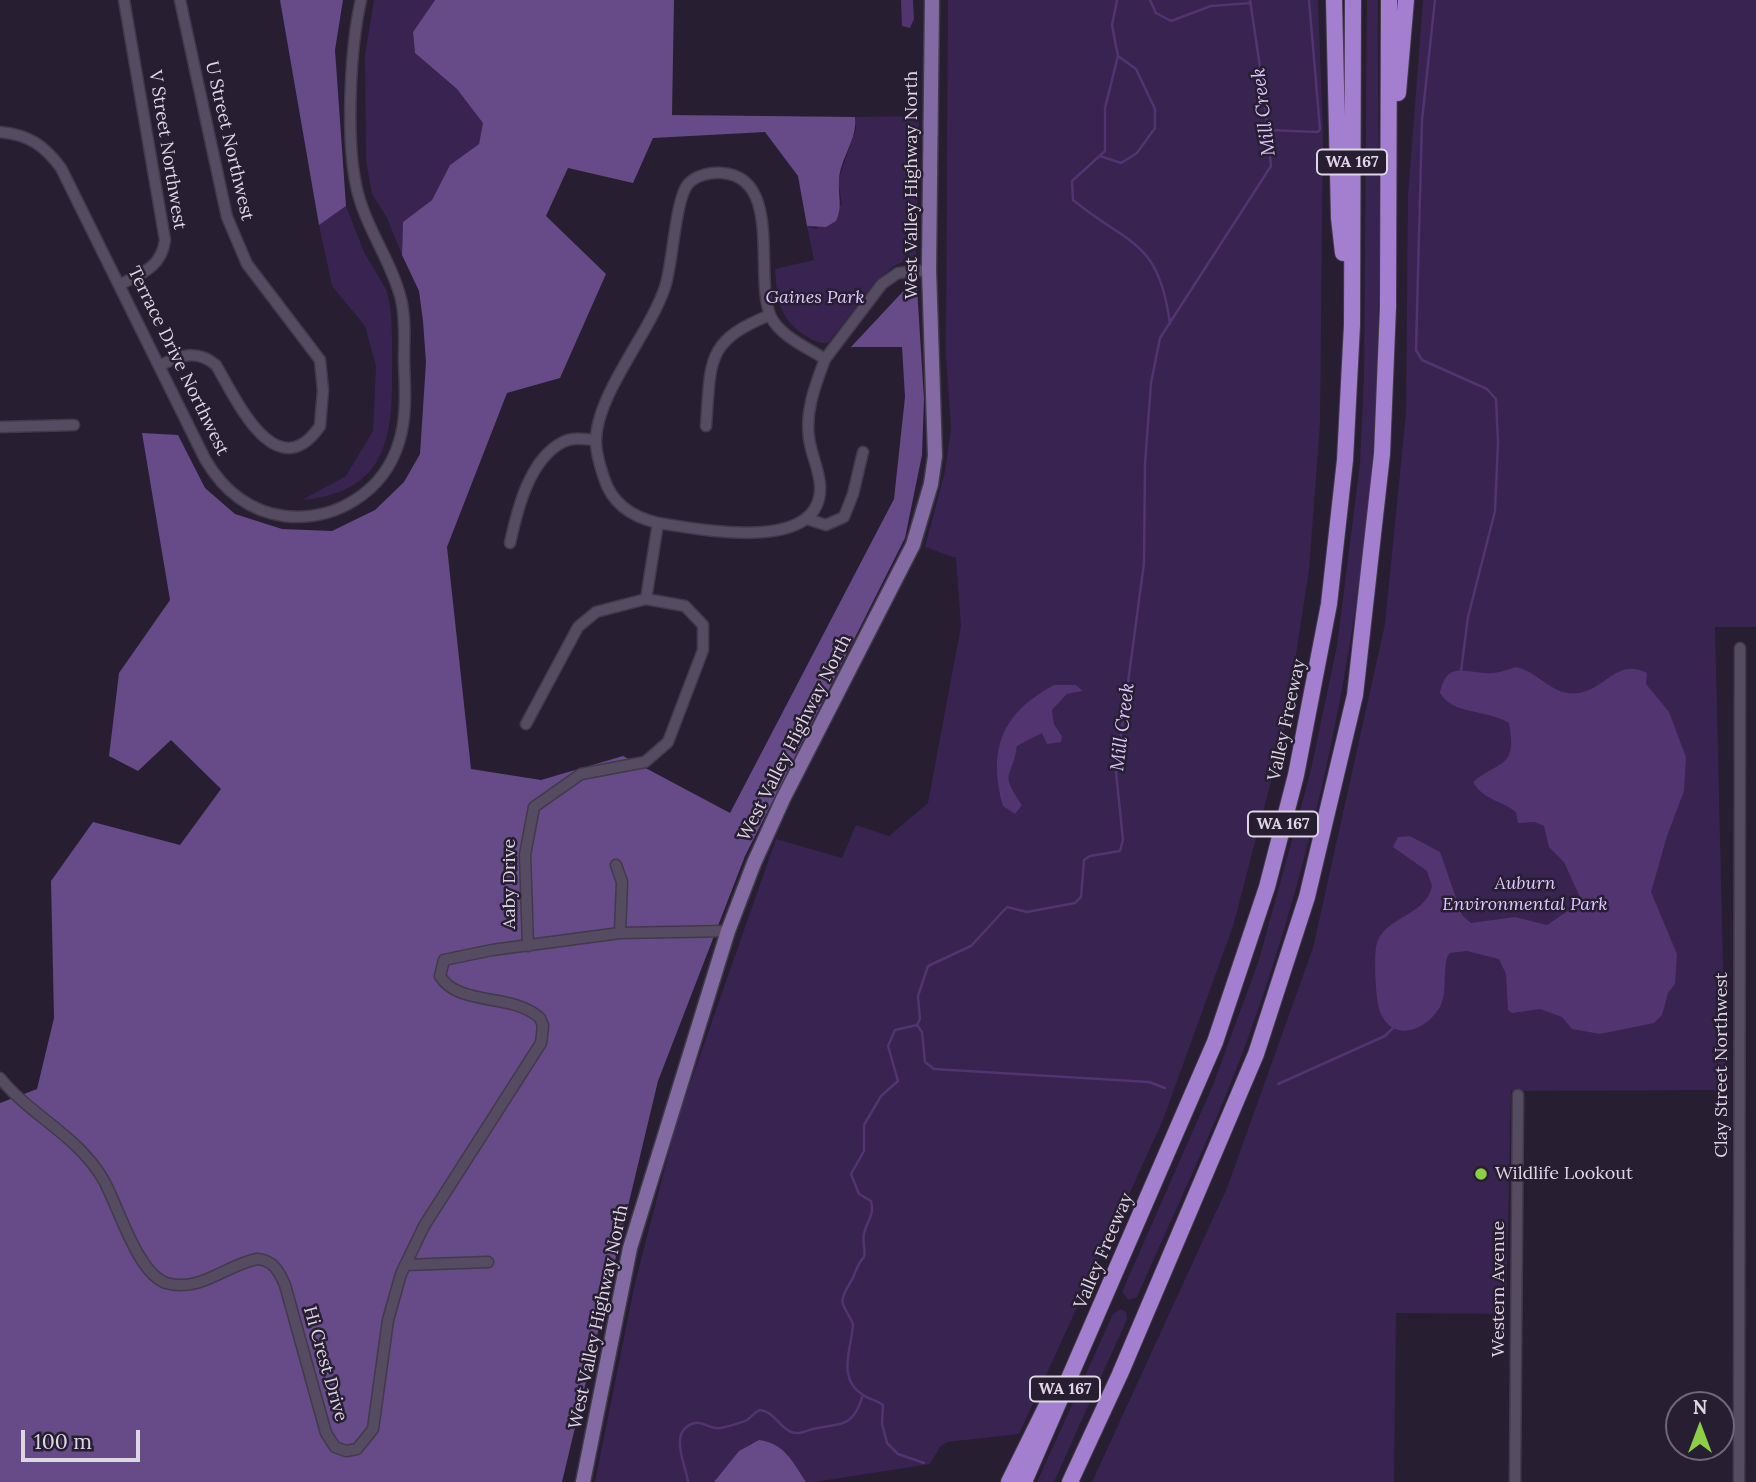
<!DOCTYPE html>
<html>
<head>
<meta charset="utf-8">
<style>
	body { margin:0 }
	#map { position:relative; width:1756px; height:1482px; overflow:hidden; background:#271e31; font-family:Lora,serif }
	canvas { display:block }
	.north { position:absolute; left:1665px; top:1391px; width:70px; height:70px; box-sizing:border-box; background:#271e31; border:2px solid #6f6878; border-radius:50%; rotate:0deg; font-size:19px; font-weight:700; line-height:28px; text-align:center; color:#dcd7e3 }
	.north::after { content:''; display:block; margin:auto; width:24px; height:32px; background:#8cce45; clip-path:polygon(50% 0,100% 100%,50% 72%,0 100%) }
	.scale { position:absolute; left:21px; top:1430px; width:119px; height:32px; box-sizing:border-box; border:4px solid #dcd7e3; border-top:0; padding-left:9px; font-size:21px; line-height:24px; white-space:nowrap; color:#dcd7e3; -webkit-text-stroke:5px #271e31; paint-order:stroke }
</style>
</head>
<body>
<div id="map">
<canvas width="1756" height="1482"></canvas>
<div class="north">N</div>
<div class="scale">100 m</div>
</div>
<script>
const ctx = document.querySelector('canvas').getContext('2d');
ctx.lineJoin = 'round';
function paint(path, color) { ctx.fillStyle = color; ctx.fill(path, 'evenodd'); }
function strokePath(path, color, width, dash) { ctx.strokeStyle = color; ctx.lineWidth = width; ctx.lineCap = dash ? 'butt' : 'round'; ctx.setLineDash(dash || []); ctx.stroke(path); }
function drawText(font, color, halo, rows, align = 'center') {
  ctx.font = font + ' Lora,serif'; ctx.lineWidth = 5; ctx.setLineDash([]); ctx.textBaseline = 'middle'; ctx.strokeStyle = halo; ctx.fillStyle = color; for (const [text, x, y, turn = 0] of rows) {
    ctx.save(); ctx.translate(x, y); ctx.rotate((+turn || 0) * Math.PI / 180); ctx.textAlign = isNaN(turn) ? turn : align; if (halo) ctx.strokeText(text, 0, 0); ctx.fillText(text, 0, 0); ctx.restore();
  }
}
const green = new Path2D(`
	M374 0H435L413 32 415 53 457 89 484 122 479 144 450 165 432 200 403 222 402 255 387 218 372 194 366 161 365 55Z
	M948 0H1318L1323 132 1320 424 1309 570 1284 732 1233 926 1163 1120 1019 1434 947 1442 940 1447 930 1464 815 1482H806C768 1423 754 1432 714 1482H595L635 1283 677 1121 776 839 842 858 856 825 889 836 928 803 961 626 956 558 925 547 945 471 951 429 946 354ZM1082 692 1067 694 1052 710 1054 724 1062 736 1042 732 1017 746C1013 779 998 770 1021 805L998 786 1034 696Z
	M1367 0H1378C1377 178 1386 359 1365 536 1344 714 1304 889 1241 1057 1210 1138 1172 1217 1137 1297L1129 1300 1122 1292 1213 1085 1259 960 1310 774 1337 646 1360 463 1364 377Z
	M1423 0H1756V627H1715L1726 1090 1511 1091 1506 1314 1396 1313 1394 1482H1092L1227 1188 1313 948 1385 624 1406 413 1408 196Z
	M919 116 916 256 894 266 877 280 828 343C818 344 811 339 803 334 778 317 777 297 775 269L814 260 807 226 816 229 842 204 838 181 856 128 855 117Z
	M346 206 364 252 386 289 390 305C393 329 392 352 392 375 393 445 381 493 302 500L346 476 373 431 376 366 365 326 332 286 319 225Z
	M1121 1309 1126 1312 1127 1319 1054 1482H1037L1113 1314Z`);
const forest = new Path2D(`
	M280 0H343L335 50 346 206 319 225Z
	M435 0H674L672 115 855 117C858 140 839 159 839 182 838 198 843 206 836 221L826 227 807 226 798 176 765 132 653 138 633 183 568 168 546 216 606 274 560 378 507 393 447 547 471 769 541 780 623 756 730 813 894 499 905 397 902 347H851L909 285 917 288 924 399 922 455 905 538 745 856 658 1081 562 1482H0V1103L37 1089 54 1018 51 881 93 822 180 845 221 789 171 740 138 771 109 756 119 673 170 600 142 433 178 435 205 488 235 514 282 529 332 531 375 510 404 482 420 454 426 362 423 321 419 291 402 255 403 222 432 200 450 165 479 144 483 123 457 89 415 53 413 32Z
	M759 1440C784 1443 793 1462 806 1482H714L739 1451Z`);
const water = new Path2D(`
	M901 0H913L914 19 910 28 902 26Z
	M1516 667C1540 672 1552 697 1579 693 1607 688 1617 658 1647 673L1646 684 1669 712 1686 757 1684 791 1667 836 1651 892 1677 954 1675 984 1668 993 1662 1015 1654 1023 1600 1034 1572 1029 1562 1017 1540 1009 1512 1013 1508 1010 1506 974 1499 959 1467 951 1450 953 1447 957C1443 973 1447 990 1441 1005 1430 1027 1397 1044 1382 1016 1375 1005 1374 960 1376 947 1382 916 1426 917 1432 886L1427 871 1393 847 1398 837 1410 836 1440 852 1462 915 1471 923 1515 917 1547 925 1575 906 1580 897 1564 862 1549 847 1544 826 1535 822 1518 823 1516 812C1501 800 1483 800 1473 782 1502 759 1517 768 1509 723 1486 709 1453 715 1440 693 1447 657 1470 676 1494 673 1501 672 1509 669 1516 667Z
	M1054 685H1076L1083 691 1067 694 1052 710 1054 724 1062 736 1061 742 1047 744 1042 733 1017 746C1013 779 998 770 1022 805L1015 814 1003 806C987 750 1002 712 1054 685Z`);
const stream = new Path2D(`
	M1117 0 1112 25 1118 56 1105 108V151L1072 181 1073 200C1129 246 1159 239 1170 324
	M1150 0 1156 13 1171 21 1211 6 1251 3
	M1435 0 1422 120 1416 350 1422 360 1487 389 1496 399 1498 442 1495 511 1468 617 1461 671
	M1268 130 1318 132 1320 129 1309 0
	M1100 156 1121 163 1137 153 1155 128V109L1136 69 1118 56
	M917 1025 922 1032 925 1062 934 1069 1149 1082 1165 1088
	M1278 1084 1385 1036 1394 1027
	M924 1463 898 1454 887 1443 882 1424 883 1405C877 1400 870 1400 863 1395 836 1378 852 1348 853 1324 844 1303 836 1306 850 1283 856 1274 856 1265 864 1257 866 1249 862 1242 864 1234 866 1221 875 1217 871 1201L859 1194 851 1174 864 1151V1125L881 1096 898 1081 888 1046 895 1030 917 1025 920 1019 918 996 928 966 971 946 1007 907 1027 912 1075 903 1081 897 1084 860 1090 856 1120 851 1123 840 1116 772 1144 563 1145 464 1151 383 1160 338 1271 166 1264 94 1250 0
	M688 1482C686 1465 667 1430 695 1423 703 1421 711 1430 721 1428 726 1427 744 1422 747 1420 752 1417 754 1412 760 1410 775 1412 778 1426 791 1432 800 1435 805 1431 813 1429 841 1422 852 1430 863 1395`);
const minor = new Path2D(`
	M0 132C29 135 44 145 61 168L205 459C223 490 248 511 284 516 335 522 384 492 399 442 407 417 405 388 404 362 404 341 406 320 401 299 391 259 364 226 356 185 346 138 350 48 361 0
	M121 284C143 273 162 266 165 240L124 0
	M825 359 882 284 898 273 929 270
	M161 365C181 355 197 349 216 365 235 397 276 490 320 426L323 390 320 360 247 264 227 217 180 0
	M706 426C711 361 705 341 770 315
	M0 427 74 425
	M807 519 826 525 844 517 853 494 863 452
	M510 543C517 511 529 459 563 442 573 437 585 439 595 440
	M646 599 658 523C632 517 612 504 604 478 600 466 596 454 596 442 595 396 650 333 665 287 673 263 675 200 688 184 696 175 711 172 722 173 784 177 753 279 771 317 780 336 808 348 825 359 816 384 805 410 809 438 811 454 819 469 820 485 824 555 698 529 658 523
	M526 724 578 627 596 612 646 599 685 606 703 625V650L668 742 645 762 581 774 534 807 525 855 528 946
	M616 865 622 882 620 933
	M0 1078C31 1116 77 1135 103 1179 118 1205 137 1273 166 1283 200 1293 226 1265 257 1259 273 1260 279 1271 285 1285L326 1433 335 1447 346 1451 357 1449 373 1429 388 1320 401 1274 424 1226 541 1043 543 1026 540 1018C511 992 459 1007 440 976L444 960 492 950 620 933 728 931
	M405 1265 488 1262
	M1515 1482 1518 1095
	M1739 1482 1740 648`);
const major = new Path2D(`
	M583 1482 630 1248 728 931 754 863 783 799 913 545 931 484 935 456 929 270 932 0`);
const highway = new Path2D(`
	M1334 0 1339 218 1343 253
	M1398 93 1406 0
	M1009 1482 1048 1403
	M1024 1482 1215 1042 1267 887 1296 775 1329 604 1345 460 1352 325 1353 0
	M1070 1482 1120 1374 1256 1054 1307 897 1355 695 1382 454 1388 307 1389 0`);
const markers = [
	[1481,1174,7,"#8cce45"]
];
const shields = [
	[1352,162,70],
	[1283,824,70],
	[1065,1389,70]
];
const shieldNames = [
	["WA 167",1352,162],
	["WA 167",1283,824],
	["WA 167",1065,1389]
];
const streetNames = [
	["U Street Northwest",229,141,77],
	["V Street Northwest",167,150,81],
	["West Valley Highway North",912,185,-90],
	["Terrace Drive Northwest",178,361,64],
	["Valley Freeway",1287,720,-78],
	["West Valley Highway North",795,738,-63],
	["Aaby Drive",510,884,-90],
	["Clay Street Northwest",1722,1065,-90],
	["Valley Freeway",1104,1251,-67],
	["Western Avenue",1499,1289,-90],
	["West Valley Highway North",599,1317,-78],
	["Hi Crest Drive",325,1364,74]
];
const parkNames = [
	["Gaines Park",815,298],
	["Auburn",1525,884],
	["Environmental Park",1525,905]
];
const poiNames = [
	["Wildlife Lookout",1495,1174]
];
const waterNames = [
	["Mill Creek",1264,112,-97],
	["Mill Creek",1123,727,-83]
];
paint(green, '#392351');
paint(forest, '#674a88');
paint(water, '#523470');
strokePath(stream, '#523470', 2.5);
strokePath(minor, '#413a49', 13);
strokePath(major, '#413a49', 17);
strokePath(highway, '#413a49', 18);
strokePath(minor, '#554c61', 10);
strokePath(major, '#846aa3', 14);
strokePath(highway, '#a47ecf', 16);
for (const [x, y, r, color] of markers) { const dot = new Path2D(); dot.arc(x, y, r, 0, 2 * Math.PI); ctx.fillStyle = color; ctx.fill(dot); strokePath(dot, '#271e31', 2.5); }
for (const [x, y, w] of shields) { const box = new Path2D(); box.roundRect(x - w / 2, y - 12.5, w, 25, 5); ctx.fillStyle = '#271e31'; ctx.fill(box); strokePath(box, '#dcd7e3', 2); }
drawText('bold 16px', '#dcd7e3', null, shieldNames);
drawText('18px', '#dcd7e3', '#271e31', streetNames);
drawText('italic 18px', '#dfc7ff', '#271e31', parkNames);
drawText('18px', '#dcd7e3', '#271e31', poiNames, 'left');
drawText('italic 19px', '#dcc4fb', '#271e31', waterNames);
</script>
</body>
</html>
